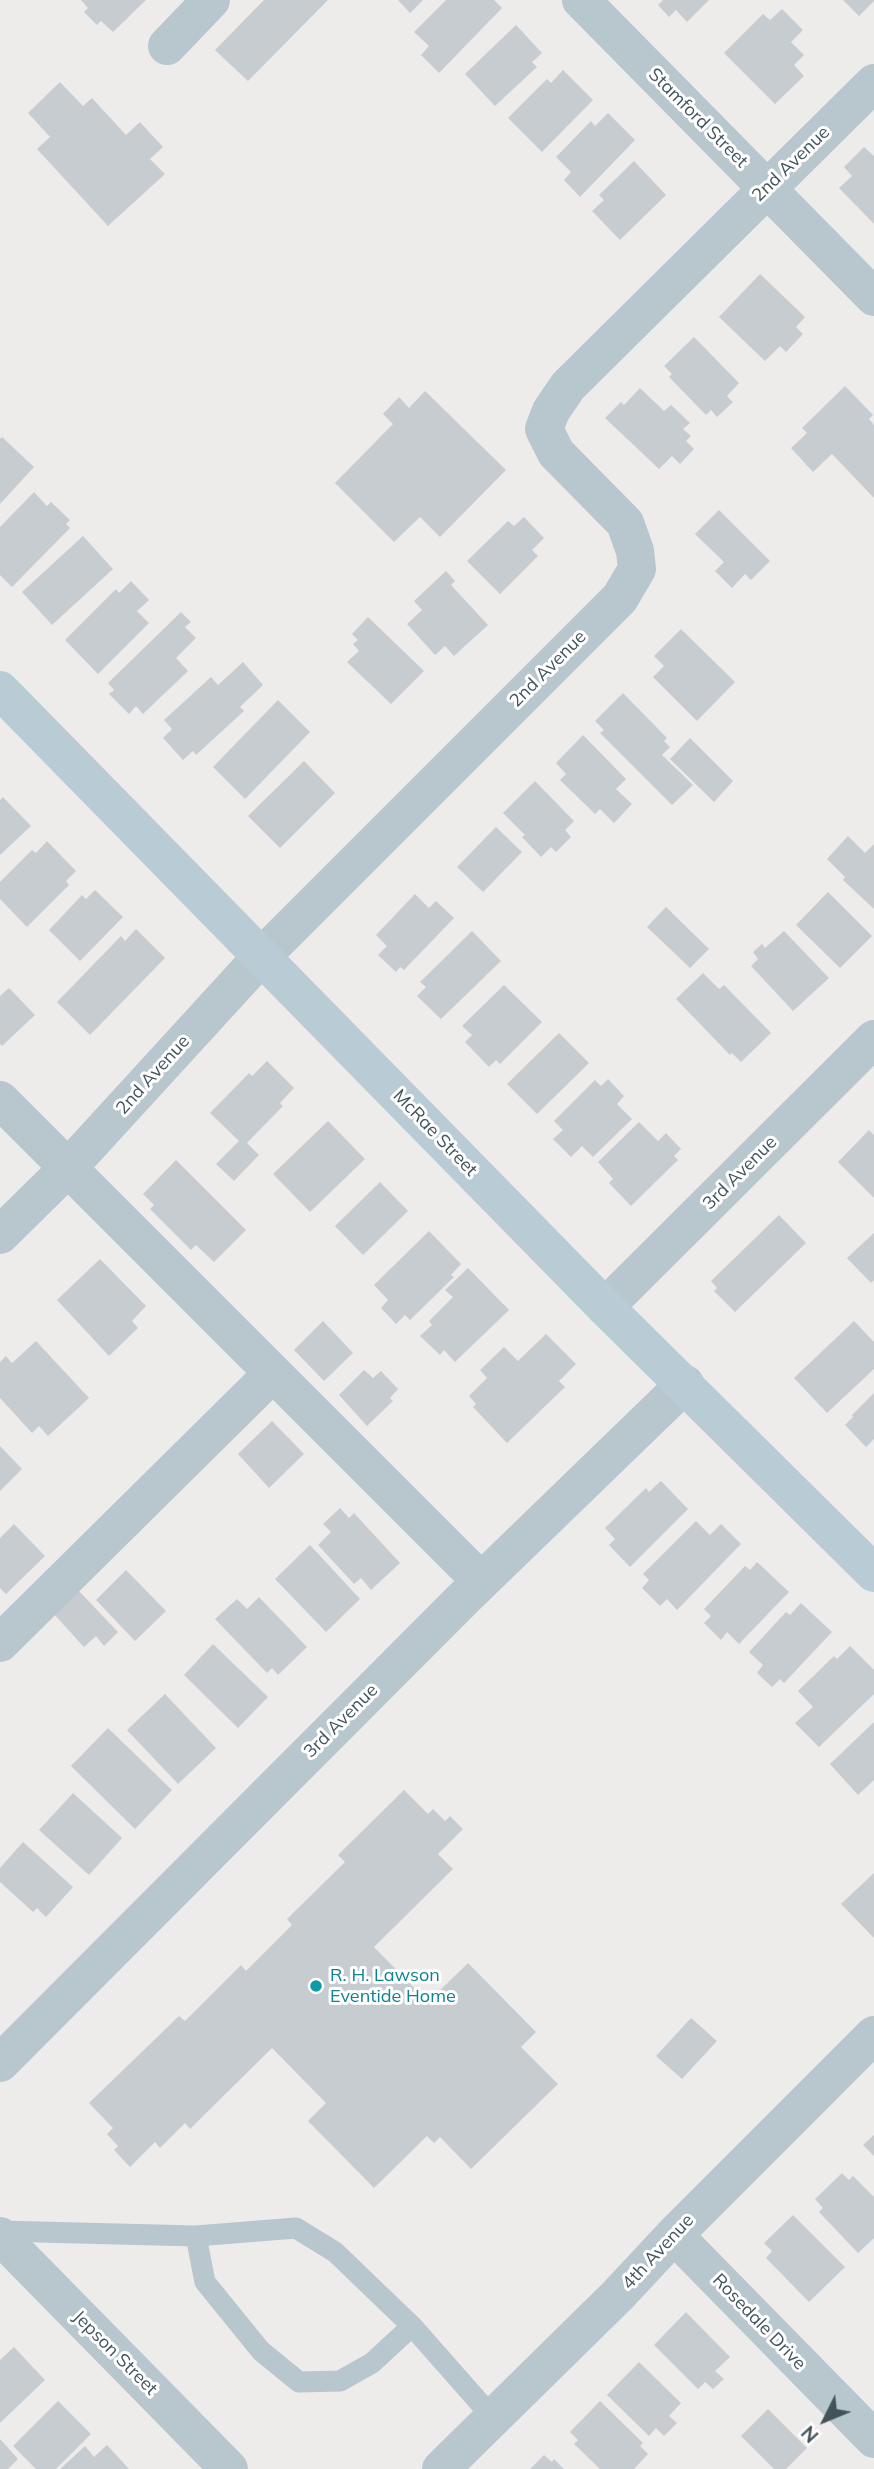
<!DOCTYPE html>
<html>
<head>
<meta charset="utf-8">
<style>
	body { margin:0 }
	#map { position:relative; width:874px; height:2469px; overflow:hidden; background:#eeebeb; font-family:Mulish,sans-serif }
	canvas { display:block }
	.north { position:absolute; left:790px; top:2385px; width:70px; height:70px; -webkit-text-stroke:5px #fff; paint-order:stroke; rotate:227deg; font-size:19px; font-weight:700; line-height:28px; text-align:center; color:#42535a }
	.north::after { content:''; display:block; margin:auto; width:24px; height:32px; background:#42535a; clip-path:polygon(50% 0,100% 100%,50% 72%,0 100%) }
</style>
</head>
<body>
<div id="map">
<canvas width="874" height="2469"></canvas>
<div class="north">N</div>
</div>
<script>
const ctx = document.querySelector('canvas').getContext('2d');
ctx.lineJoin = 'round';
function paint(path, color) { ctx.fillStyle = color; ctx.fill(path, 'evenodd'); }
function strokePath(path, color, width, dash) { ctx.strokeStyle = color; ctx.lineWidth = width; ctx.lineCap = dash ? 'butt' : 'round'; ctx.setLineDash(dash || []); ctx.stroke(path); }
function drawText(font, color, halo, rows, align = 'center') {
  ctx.font = font + ' Mulish,sans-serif'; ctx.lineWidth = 6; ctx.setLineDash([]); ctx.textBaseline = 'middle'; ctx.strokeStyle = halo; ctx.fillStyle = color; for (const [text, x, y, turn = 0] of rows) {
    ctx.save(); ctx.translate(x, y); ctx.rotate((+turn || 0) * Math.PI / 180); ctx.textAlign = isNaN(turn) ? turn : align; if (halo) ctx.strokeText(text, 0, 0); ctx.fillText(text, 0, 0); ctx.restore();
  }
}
const building = new Path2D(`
	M81 0H146L113 32 101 21 97 25 84 12 88 8Z
	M264 0H328L248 81 215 50Z
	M398 0H423L410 13Z
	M446 0H494L502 8 439 73 421 55 429 46 414 32Z
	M663 0H709L687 22 676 10 669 17 658 5Z
	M843 0H874V1L859 16Z
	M782 9 803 30 791 42 804 55 794 65 804 76 775 104 724 53 763 14 770 20Z
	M516 25 542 53 532 62 537 67 495 106 465 74Z
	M563 70 593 100 542 152 508 118 547 79 551 83Z
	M60 82 83 106 92 98 126 135 140 122 163 147 150 159 165 174 108 226 37 149 50 137 28 113Z
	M608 113 635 140 580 197 564 180 571 172 556 157 591 121 595 126Z
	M864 147 874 156V224L839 188 852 176 844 167Z
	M634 161 666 195 620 240 592 211 604 200 599 195Z
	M760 274 805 317 796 327 803 334 786 352 780 346 765 361 719 317Z
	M694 337 739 383 727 396 733 402 717 417 711 410 706 415 669 377 672 374 664 366Z
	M845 386 873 415 869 419 874 425V498L832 454 813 472 791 448 807 433 802 428Z
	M640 388 664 411 671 405 690 423 683 429 691 436 686 441 694 449 680 464 672 456 659 469 605 418 621 402 624 405Z
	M425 391 506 470 440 537 420 517 394 542 335 483 393 424 383 414 399 397 409 408Z
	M2 437 34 467 0 504V439Z
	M34 492 47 506 51 502 70 520 66 524 70 528 12 587 0 575V527Z
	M719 510 770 561 751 580 745 574 732 588 715 571 724 562 695 534Z
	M524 517 544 538 532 550 538 556 500 594 467 561 508 521 514 526Z
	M83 536 113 569 52 625 22 592Z
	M446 571 455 581 451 585 488 625 454 656 445 646 435 655 407 624 422 610 414 601Z
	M131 581 149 600 137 611 149 623 98 674 65 640 116 589 119 593Z
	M181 612 191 622 185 627 196 638 176 658 188 671 143 714 136 706 129 714 109 694 114 690 108 683Z
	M368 617 424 671 391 704 347 662 359 651 353 644 358 640 352 634Z
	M681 629 735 682 697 721 653 677 664 666 654 656Z
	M243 662 263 685 240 707 244 711 196 755 193 751 183 760 163 738 172 729 164 720 211 677 218 685Z
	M623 693 667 738 664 741 670 747 662 755 693 785 672 805 600 733 604 730 595 721Z
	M278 700 310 732 245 799 213 767Z
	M583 735 626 779 616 789 632 804 614 823 600 809 595 814 560 780 566 774 556 763Z
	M690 738 733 781 714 802 670 759Z
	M304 761 335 793 280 848 248 816Z
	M535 781 574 821 565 830 571 837 556 852 551 847 541 857 522 837 525 835 503 813Z
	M3 797 31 826 0 855V800Z
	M496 827 522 852 483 892 457 867Z
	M848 836 865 853 874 844V909L843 880 845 877 827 859Z
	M47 841 76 871 66 881 69 885 27 927 0 899V882L32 850 36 853Z
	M95 890 123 917 80 961 49 930 82 895 86 899Z
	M828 892 872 936 840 968 796 925Z
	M415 894 429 908 436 901 454 918 404 970 400 967 396 972 378 955 387 946 376 935Z
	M666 907 709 949 690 968 647 927Z
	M136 929 165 958 90 1035 57 1002 121 936 125 941Z
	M472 931 501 961 441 1019 417 996 426 987 420 982Z
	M784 931 829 978 793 1011 751 966 758 959 753 952 762 944 765 948Z
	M703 973 719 989 724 985 771 1033 741 1062 732 1053 730 1055 676 999Z
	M504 985 542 1022 500 1064 496 1060 489 1067 465 1042 472 1035 462 1026Z
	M9 988 35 1015 2 1046 0 1044V996Z
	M559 1033 589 1063 537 1114 507 1084Z
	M267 1061 294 1088 280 1103 283 1106 247 1143 259 1155 234 1181 216 1164 239 1141 210 1113 249 1073 252 1076Z
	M608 1079 624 1096 617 1104 632 1119 593 1157 582 1146 571 1157 553 1139 563 1130 554 1121 595 1080 601 1086Z
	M328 1121 365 1159 310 1212 273 1174Z
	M639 1122 658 1141 666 1133 681 1149 674 1156 678 1160 631 1206 609 1183 613 1179 598 1162Z
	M869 1130 874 1135V1198L838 1162Z
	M176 1160 246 1230 214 1262 196 1245 191 1250 150 1209 154 1205 143 1194Z
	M380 1182 408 1211 363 1255 335 1226Z
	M779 1215 806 1243 735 1312 714 1291 717 1288 711 1281Z
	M429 1231 461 1264 451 1275 454 1277 410 1320 405 1315 396 1324 381 1308 388 1300 374 1285Z
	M874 1233V1280L871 1283 847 1258Z
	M100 1259 146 1306 132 1321 138 1328 109 1356 57 1300Z
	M468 1268 509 1310 455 1362 444 1350 440 1355 420 1336 432 1325 429 1321 453 1297 445 1290Z
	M323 1321 353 1353 324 1381 294 1350Z
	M854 1321 874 1342V1369L827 1413 794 1378Z
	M546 1334 576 1364 559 1381 565 1387 507 1443 473 1407 476 1404 469 1396 487 1378 480 1370 504 1347 518 1361Z
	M36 1341 89 1398 48 1436 39 1426 32 1433 0 1398V1362L6 1356 12 1363Z
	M364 1370 373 1378 381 1371 398 1389 390 1398 393 1401 367 1426 339 1395Z
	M874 1393V1439L866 1447 845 1425 853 1417 852 1415Z
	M272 1421 304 1454 269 1488 238 1454Z
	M0 1446 22 1469 0 1491Z
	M661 1481 688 1509 630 1567 609 1545 615 1539 605 1528 646 1488 649 1492Z
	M340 1508 349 1518 354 1513 400 1563 371 1590 361 1578 354 1584 318 1545 331 1532 323 1524Z
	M696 1521 710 1535 721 1524 741 1544 677 1610 667 1599 660 1606 642 1588 649 1580 643 1574Z
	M14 1524 45 1556 6 1594 0 1588V1538Z
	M310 1545 360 1599 326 1632 275 1579Z
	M757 1562 789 1592 739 1644 727 1632 721 1640 704 1623 711 1616 704 1609 745 1566 750 1570Z
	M126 1570 166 1611 135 1641 96 1600Z
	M77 1589 118 1632 104 1646 96 1636 84 1647 52 1612Z
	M259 1597 307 1647 278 1675 272 1668 267 1673 215 1619 237 1599 247 1609Z
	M801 1603 832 1632 784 1683 780 1679 772 1687 757 1673 763 1665 749 1652 786 1612 790 1615Z
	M213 1644 268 1697 238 1728 184 1675Z
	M850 1646 874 1670V1694L819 1747 795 1723 813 1707 798 1691 834 1656 837 1659Z
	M165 1694 216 1748 178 1784 127 1730Z
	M874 1722V1780L858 1795 830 1764Z
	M108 1728 172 1790 135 1829 71 1766Z
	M404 1790 428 1814 433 1809 445 1821 450 1816 463 1829 438 1854 453 1869 374 1947 428 2002 468 1963 536 2032 521 2047 558 2084 471 2169 440 2137 434 2143 427 2136 374 2188 308 2121 326 2103 272 2048 190 2129 185 2123 160 2148 155 2142 130 2167 114 2150 118 2146 107 2134 113 2128 89 2103 179 2016 185 2021 241 1965 246 1971 292 1925 287 1919 345 1862 338 1855Z
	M73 1793 122 1838 89 1875 39 1830Z
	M23 1842 73 1887 46 1917 37 1908 33 1912 0 1882V1868Z
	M874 1873V1938L841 1904Z
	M691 2018 717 2041 682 2079 656 2056Z
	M874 2135V2156L863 2145Z
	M842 2173 849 2180 853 2176 874 2197V2238L858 2253 819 2212 823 2208 815 2199Z
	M793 2215 845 2267 809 2302 766 2258 772 2251 764 2243Z
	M686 2312 730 2357 715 2371 724 2379 713 2389 705 2382 698 2389 654 2345Z
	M14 2347 45 2380 0 2423V2360Z
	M639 2362 681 2403 669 2416 677 2423 664 2436 656 2428 649 2436 607 2395Z
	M58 2401 91 2434 56 2469H36L13 2446Z
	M600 2401 643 2443 640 2446 648 2454 634 2469H600L574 2444 578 2440 570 2432Z
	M768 2409 807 2448 786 2469H774L741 2436Z
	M0 2439 18 2459 8 2469H0Z
	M107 2445 129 2469H60L85 2446 94 2457Z
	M544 2455 552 2462 554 2459 564 2469H530Z`);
const lane = new Path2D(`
	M0 2231 196 2236 296 2228 335 2252 412 2326 494 2419
	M196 2236 205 2282 261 2351 299 2382 340 2381 372 2363 412 2326`);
const street = new Path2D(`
	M581 0 874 297
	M167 46 211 0
	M0 1100 481 1581
	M0 1235 68 1168 262 956 620 598 637 569 635 551 625 523 556 453 544 429 551 411 568 386 874 83
	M605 1307 874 1039
	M0 1643 273 1373
	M0 2063 465 1597 685 1384
	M674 2235 874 2439
	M0 2236 229 2469
	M441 2469 618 2295 674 2235 874 2035`);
const secondary = new Path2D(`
	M0 690 605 1307 874 1573`);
const markers = [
	[316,1986,7,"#0f9aa8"]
];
const streetNames = [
	["Stamford Street",698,118,45],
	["2nd Avenue",791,164,-44],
	["2nd Avenue",548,669,-45],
	["2nd Avenue",153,1075,-48],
	["McRae Street",435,1133,46],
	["3rd Avenue",740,1173,-45],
	["3rd Avenue",341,1721,-45],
	["4th Avenue",658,2252,-47],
	["Rosedale Drive",759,2322,46],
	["Jepson Street",115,2353,45]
];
const cultureNames = [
	["R. H. Lawson",330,1976],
	["Eventide Home",330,1997]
];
paint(building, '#c7ccd1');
strokePath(lane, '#b7c7cd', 21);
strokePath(street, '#b7c7cd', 38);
strokePath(secondary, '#b9cbd4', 38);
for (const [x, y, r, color] of markers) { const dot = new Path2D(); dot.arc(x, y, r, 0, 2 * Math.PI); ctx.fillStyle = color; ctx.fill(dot); strokePath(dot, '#fff', 2.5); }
drawText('18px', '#42535a', '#fff', streetNames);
drawText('18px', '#0d838f', '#fff', cultureNames, 'left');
</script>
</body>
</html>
